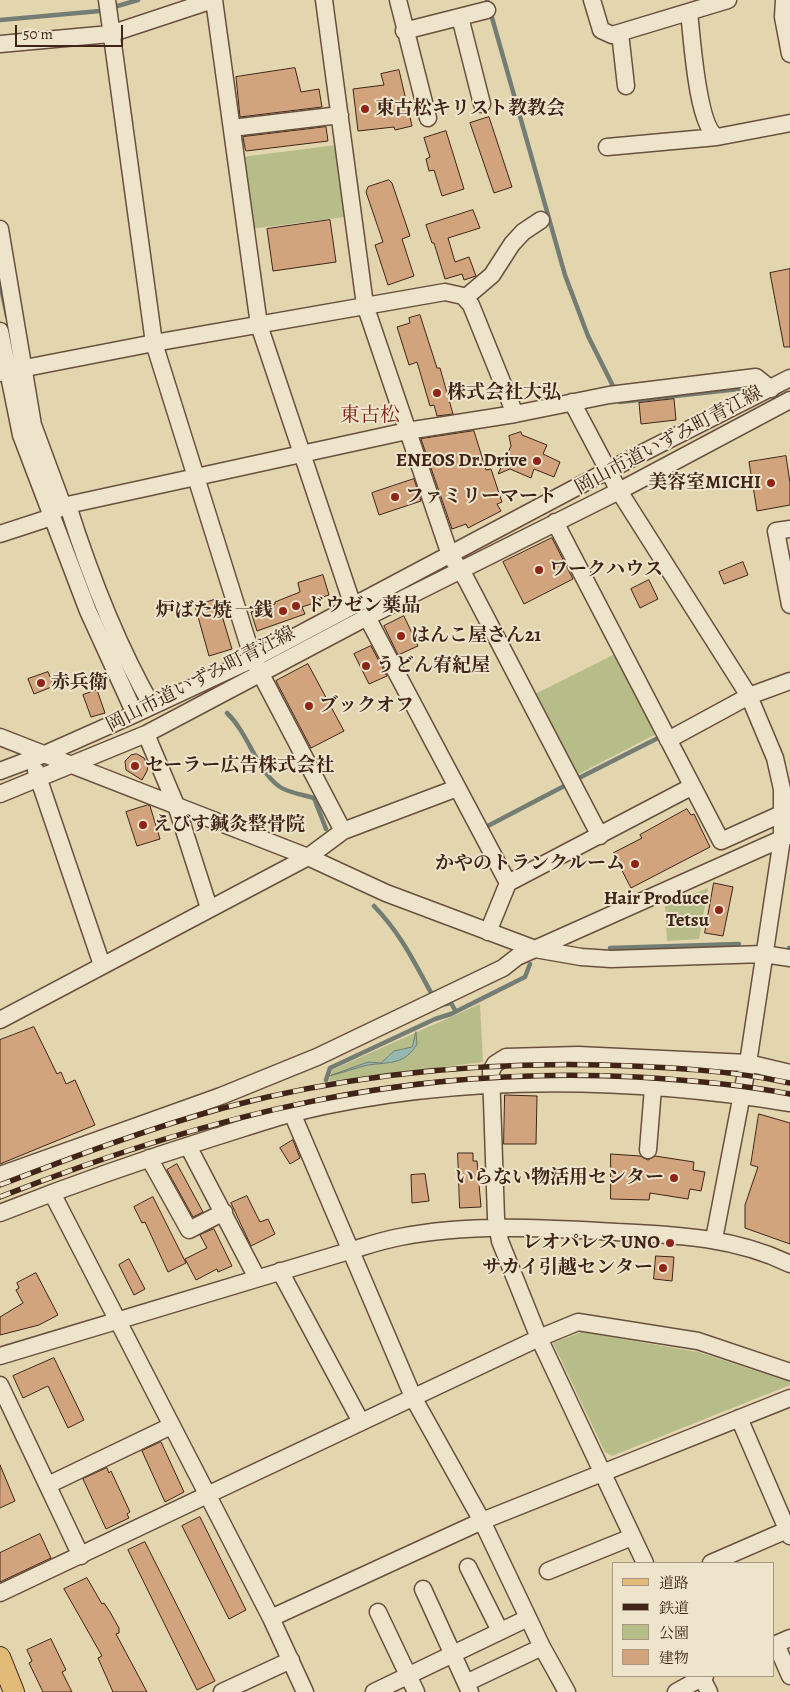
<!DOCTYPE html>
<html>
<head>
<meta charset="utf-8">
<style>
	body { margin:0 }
	#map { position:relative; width:790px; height:1692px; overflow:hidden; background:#e3d6af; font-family:Alegreya,"Noto Serif JP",serif }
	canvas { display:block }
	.legend { position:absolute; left:612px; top:1562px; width:162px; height:115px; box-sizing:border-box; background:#ede4cb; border:1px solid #a79783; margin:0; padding:6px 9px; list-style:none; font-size:15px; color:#3f2417 }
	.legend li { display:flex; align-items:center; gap:10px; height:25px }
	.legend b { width:25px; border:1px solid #a79783 }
	.scale { position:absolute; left:15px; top:25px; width:108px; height:22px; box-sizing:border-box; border:2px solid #3f2417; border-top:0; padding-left:6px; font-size:15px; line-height:18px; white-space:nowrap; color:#3f2417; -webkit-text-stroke:4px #ede4cb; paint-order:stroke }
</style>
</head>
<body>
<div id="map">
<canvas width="790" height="1692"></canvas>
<ul class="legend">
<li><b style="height:6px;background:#e2bb78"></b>道路</li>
<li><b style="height:6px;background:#3f2417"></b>鉄道</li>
<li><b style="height:14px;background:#b6bd89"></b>公園</li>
<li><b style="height:14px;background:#d2a47e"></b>建物</li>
</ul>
<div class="scale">50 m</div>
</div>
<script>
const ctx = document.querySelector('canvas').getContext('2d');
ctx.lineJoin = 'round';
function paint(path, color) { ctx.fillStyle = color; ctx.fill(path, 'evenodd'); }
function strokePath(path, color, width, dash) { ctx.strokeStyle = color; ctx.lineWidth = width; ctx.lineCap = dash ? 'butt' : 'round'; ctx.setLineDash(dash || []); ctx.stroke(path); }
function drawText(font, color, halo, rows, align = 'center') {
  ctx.font = font + ' Alegreya,"Noto Serif JP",serif'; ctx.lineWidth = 4; ctx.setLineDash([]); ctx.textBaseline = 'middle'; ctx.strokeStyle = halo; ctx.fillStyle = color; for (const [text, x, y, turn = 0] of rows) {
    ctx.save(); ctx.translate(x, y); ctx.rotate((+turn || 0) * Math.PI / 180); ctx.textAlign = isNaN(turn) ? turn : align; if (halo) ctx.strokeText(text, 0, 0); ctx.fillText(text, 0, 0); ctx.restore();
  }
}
const green = new Path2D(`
	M336 145 345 217 251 229 242 157Z
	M615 654 656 734 577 775 533 695Z
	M708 888 699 939 667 941 665 905Z
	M480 1004 483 1062 329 1081 332 1070Z
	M582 1332 698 1352 790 1382V1385L612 1456 605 1452 553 1343Z`);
const water = new Path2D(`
	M416 1032 417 1044C405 1065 389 1062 368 1065 355 1068 342 1073 329 1076L368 1062 381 1063 394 1051 412 1047Z`);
const stream = new Path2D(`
	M487 0 565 275 588 336 614 388
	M0 20 100 11 138 0
	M0 283 7 316
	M620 402 739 389
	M227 713C249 734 256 770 280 787 289 793 304 795 314 798L326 829
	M575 780 662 736
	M482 829 568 784
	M374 906C402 935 415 964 434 998
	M610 948 739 944
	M789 948H790
	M440 1005 451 1003 455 1010
	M326 1080 330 1068 435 1019 451 1014 525 977 530 964`);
const building = new Path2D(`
	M295 68 301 92 319 89 322 107 240 117 236 77Z
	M399 70 412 126 395 130 394 127 358 131 353 89 384 85 381 74Z
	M489 117 512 187 494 193 470 123Z
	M326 127 328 141 246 151 245 148 243 137Z
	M446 131 464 189 442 196 434 170 429 171 426 159 430 157 424 138Z
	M389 180 392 183 410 236 402 239 414 276 388 285 375 245 383 242 366 192 368 187Z
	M473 210 480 228 448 238 455 262 469 257 476 276 464 280 462 274 445 279 434 243H432L426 225Z
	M330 220 336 262 273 271 267 229Z
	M790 269V347H784L770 273Z
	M420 315 437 368H440L453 414 437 416 434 405 430 406 417 362 409 365 397 327 410 323 409 318Z
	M674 399 676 420 641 424 639 403Z
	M474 431 486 470 491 469 502 502 497 504 501 511 468 528 466 524 452 529 421 439Z
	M521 432 522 435 547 445 543 454 560 462 554 477 534 469 531 478 510 469 498 474 511 446 509 436Z
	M786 456 790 483V505L757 511 749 462Z
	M414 479 421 501 379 515 372 493Z
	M552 538 573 579 524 604 503 562Z
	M743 562 748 575 724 584 719 572Z
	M323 575 329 595 313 600 314 603 302 607 305 614 257 631 251 612 275 604V602L300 592 298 583Z
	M649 580 658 599 640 608 631 589Z
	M217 599 232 649 209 656 195 606Z
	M404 616 418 646 398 655 384 626Z
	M371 646 387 676 369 684 354 654Z
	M308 664 344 731 311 748 276 681Z
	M48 672 54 686 34 694 28 679Z
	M97 690 105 713 91 717 83 695Z
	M137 754 144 758 148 765 147 771 142 780 126 770 125 761 131 755Z
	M148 805 150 806 160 839 137 846 126 812Z
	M687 809 691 815 694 814 710 847 631 888 613 853 642 838 640 835Z
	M714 883 733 887 723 936 705 933Z
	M34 1027 57 1074 61 1072 66 1084 75 1080 95 1125 0 1164V1040Z
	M505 1095 537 1096 536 1144H504Z
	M759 1114 790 1123V1244L745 1228V1205L758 1167 751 1165Z
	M293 1140 300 1158 290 1164 280 1148Z
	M458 1153H473V1161H477L481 1207 460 1208Z
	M611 1154 640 1156 648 1160 655 1156 694 1162 693 1170 705 1172 701 1191 690 1189 688 1199 650 1193 649 1200 611 1199Z
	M177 1164 203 1212 193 1217 167 1170Z
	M425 1174 429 1201 412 1203 411 1175Z
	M247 1196 260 1222 268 1219 275 1234 251 1246 231 1203Z
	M153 1197 186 1263 168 1272 145 1222 142 1223 134 1207Z
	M214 1229 232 1266 218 1272 217 1269 196 1280 185 1259 207 1248 200 1235Z
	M656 1256 674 1257 672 1281 654 1279Z
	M129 1259 145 1289 134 1295 119 1265Z
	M36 1273 58 1315 39 1325 0 1335V1317L23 1303 16 1290 19 1288 17 1283Z
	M54 1358 84 1420 68 1428 48 1386 23 1398 13 1376Z
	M161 1442 184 1492 165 1502 142 1451Z
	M0 1465 15 1501 0 1508Z
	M107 1468 109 1473 111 1471 130 1512 127 1514 129 1518 106 1529 83 1479Z
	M200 1517 246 1610 229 1619 182 1526Z
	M40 1534 51 1558 0 1582V1553Z
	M145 1542 215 1681 197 1690 128 1550Z
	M87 1578 102 1604 104 1603 110 1612 119 1628V1633L116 1634 147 1692H113L98 1658 102 1656 64 1589Z
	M51 1639 66 1670 62 1672 72 1692H43L29 1663 32 1661 27 1650Z`);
const minor = new Path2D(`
	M107 0 154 343 253 659 343 831
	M214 0 259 325 353 606
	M324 0 365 305 450 555 466 579 600 836
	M398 0 428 118
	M592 0 601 30 612 35 728 0
	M784 0 783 17 790 54
	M689 12C692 37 697 126 717 137L790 123
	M460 17 482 104
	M404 31 487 10
	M620 33 626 86
	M0 44 110 34 213 0
	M232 128 340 115
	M607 147 717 137
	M0 229 33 425 63 506
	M465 298 492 275 512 244 523 232 541 220
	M0 331 21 435 88 611 135 714
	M0 373 154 343 445 292 463 296 471 305 515 414
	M572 402 619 491 749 696 775 758 782 789V839L748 1063 714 1239
	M68 506C90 575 116 643 152 706
	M50 514 63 506 407 431 515 414 609 395 756 377 771 389
	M555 522 721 841 790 810
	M790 529 776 531 790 605
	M0 534 52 517
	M367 617 508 883
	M146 734 176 805 209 908
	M0 737 308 857 386 893 535 949 581 957 611 959 764 954 790 958
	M668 740 749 696 790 681
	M0 771 45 754 135 714 253 659 607 471 790 378
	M36 771 102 965
	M0 794 146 734 367 617 619 491 790 400
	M488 932 508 883 691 787
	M0 1020 308 857 343 831 457 788
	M292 1113 414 1399 482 1521 542 1647 567 1692
	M188 1146 257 1278
	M648 1150 653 1088
	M149 1158 189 1230 224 1212
	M0 1175 221 1096 317 1057 503 968 517 957 790 835
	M52 1193 271 1618 305 1692
	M0 1213C71 1185 142 1160 215 1137 241 1129 267 1120 293 1113 454 1074 627 1077 790 1103
	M280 1271 361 1422
	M0 1356 349 1251C366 1246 383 1240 400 1237 471 1223 545 1228 616 1232 676 1235 734 1237 790 1264
	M0 1385 81 1556
	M739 1418 790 1536
	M48 1485 171 1426
	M645 1563 539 1338 500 1241 496 1218 491 1071 495 1064 506 1057 578 1055 748 1063 790 1073
	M711 1563 787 1530
	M468 1567 500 1631
	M548 1571 632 1537
	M423 1589 470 1692
	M0 1593 539 1338 578 1322 698 1341 790 1372
	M378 1612 416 1692
	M271 1618 482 1521 790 1398
	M776 1644 790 1676
	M774 1645 790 1638
	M701 1676 709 1692
	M466 1683 542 1647
	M222 1692 291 1660
	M374 1692 528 1618
	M676 1692 705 1676`);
const major = new Path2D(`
	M0 1657 14 1692`);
const rail = new Path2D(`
	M0 1185C73 1157 147 1129 223 1108 347 1075 476 1062 604 1065 666 1067 729 1070 790 1083
	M0 1197C211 1114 408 1065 637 1077 688 1080 739 1084 790 1094`);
const markers = [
	[365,109,5,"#8f2418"],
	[437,393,5,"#8f2418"],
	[537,461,5,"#8f2418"],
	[771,483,5,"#8f2418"],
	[395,497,5,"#8f2418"],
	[539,570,5,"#8f2418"],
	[296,606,5,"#8f2418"],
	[283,611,5,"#8f2418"],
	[401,636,5,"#8f2418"],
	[366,666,5,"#8f2418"],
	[41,683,5,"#8f2418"],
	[309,706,5,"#8f2418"],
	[135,766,5,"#8f2418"],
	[143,825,5,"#8f2418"],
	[635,864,5,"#8f2418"],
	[719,910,5,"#8f2418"],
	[674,1178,5,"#8f2418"],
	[670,1243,5,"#8f2418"],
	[663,1268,5,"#8f2418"]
];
const poiNames = [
	["東古松キリスト教教会",375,109],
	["株式会社大弘",447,393],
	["ENEOS Dr.Drive",527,461,"right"],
	["美容室MICHI",761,483,"right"],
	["ファミリーマート",405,497],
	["ワークハウス",549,570],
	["ドウゼン薬品",306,606],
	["炉ばた焼 一銭",273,611,"right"],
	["はんこ屋さん21",411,636],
	["うどん宥紀屋",376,666],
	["赤兵衛",51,683],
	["ブックオフ",319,706],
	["セーラー広告株式会社",145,766],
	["えびす鍼灸整骨院",153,825],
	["かやのトランクルーム",625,864,"right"],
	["Hair Produce",709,899,"right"],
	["Tetsu",709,921,"right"],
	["いらない物活用センター",664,1178,"right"],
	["レオパレス UNO",660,1243,"right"],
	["サカイ引越センター",653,1268,"right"]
];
const streetNames = [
	["岡山市道いずみ町青江線",669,441,-28],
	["岡山市道いずみ町青江線",201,680,-27]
];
const neighbourhoodNames = [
	["東古松",370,416]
];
paint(green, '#b6bd89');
paint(water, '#96b8b0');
strokePath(water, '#737d73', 1);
strokePath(stream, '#737d73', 4.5);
paint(building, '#d2a47e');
strokePath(building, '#3f2417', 1);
strokePath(minor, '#68503d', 19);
strokePath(major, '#3f2417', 22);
strokePath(minor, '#ede4cb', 16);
strokePath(major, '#e2bb78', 20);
strokePath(rail, '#3f2417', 5.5);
strokePath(rail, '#ede4cb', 4, [11]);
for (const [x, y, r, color] of markers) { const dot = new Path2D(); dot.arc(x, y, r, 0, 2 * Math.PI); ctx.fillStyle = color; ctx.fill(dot); strokePath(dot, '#ede4cb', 2); }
drawText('bold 19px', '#3f2417', '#ede4cb', poiNames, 'left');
drawText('19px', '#3f2417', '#ede4cb', streetNames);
drawText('20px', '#7a1f14', '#ede4cb', neighbourhoodNames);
</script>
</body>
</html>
